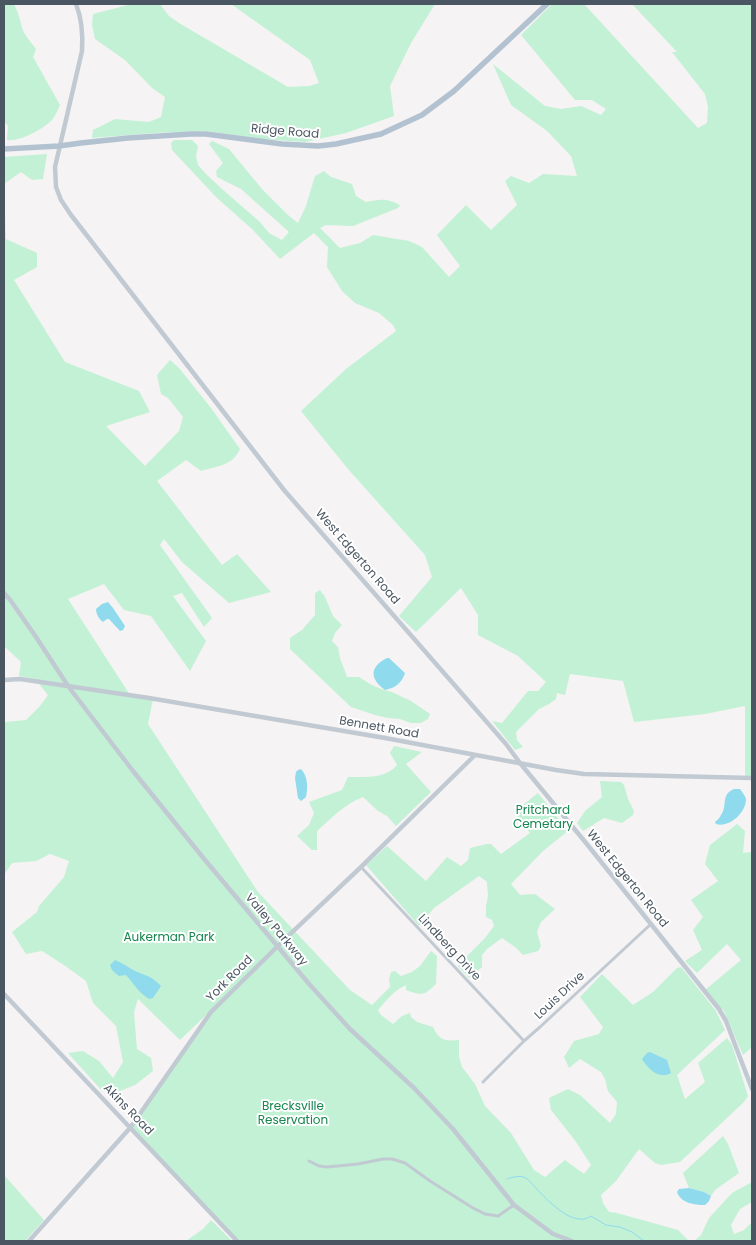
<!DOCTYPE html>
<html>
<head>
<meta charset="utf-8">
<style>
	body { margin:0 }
	#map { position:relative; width:756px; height:1245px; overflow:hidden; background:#f5f3f3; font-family:Poppins,sans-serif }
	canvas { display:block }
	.frame { position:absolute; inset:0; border:5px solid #4a5661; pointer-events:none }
</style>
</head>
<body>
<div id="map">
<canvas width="756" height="1245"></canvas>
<div class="frame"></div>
</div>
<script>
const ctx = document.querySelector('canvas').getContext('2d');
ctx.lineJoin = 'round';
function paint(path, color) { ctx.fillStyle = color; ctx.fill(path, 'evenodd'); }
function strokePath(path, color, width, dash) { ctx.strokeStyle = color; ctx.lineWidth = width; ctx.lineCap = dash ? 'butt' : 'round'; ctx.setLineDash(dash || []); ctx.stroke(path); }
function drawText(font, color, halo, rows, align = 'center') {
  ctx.font = font + ' Poppins,sans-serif'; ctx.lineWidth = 4; ctx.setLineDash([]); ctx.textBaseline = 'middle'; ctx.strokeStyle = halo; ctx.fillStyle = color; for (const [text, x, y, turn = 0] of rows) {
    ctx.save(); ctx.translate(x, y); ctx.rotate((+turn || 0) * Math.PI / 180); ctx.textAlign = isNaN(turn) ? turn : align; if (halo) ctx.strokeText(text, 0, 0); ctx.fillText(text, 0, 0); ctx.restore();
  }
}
const green = new Path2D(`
	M4 4H14C18 12 20 19 22 28 25 36 31 42 36 49L33 57 60 105C58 110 55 116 52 120 43 129 20 142 7 140L8 126 4 121Z
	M132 4H160L169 16 179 23 288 87 309 86 319 83 310 60 231 4H435L411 43 390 86 394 116 346 133 305 142 261 139 206 131 155 133 92 138 93 130 115 119 149 122 161 117 165 97 152 88 125 60 95 39 92 25 93 14Z
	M552 4H584L698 128 707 123 708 107 705 94 672 52H677L632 4H752V777H745V706L705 714 634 722 623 681 570 674 565 695 557 693 556 699 549 704 539 709 516 732 517 740 523 747 515 750 492 721 502 723 528 691H538L546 682 518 656 478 635V615L461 588 416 632 399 616 432 577 425 555 348 469 301 411 346 369 396 331 393 325 379 313 355 303 342 291 327 267 328 247 314 233 280 259 252 229 217 198 172 150 171 143 174 140H192L198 146 196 156 198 165 206 174 222 189 260 222 269 233 282 240 289 232 241 189 217 177 216 171 223 163 209 144 212 141 229 149 262 189 288 215 298 223 306 206 315 176 324 171 331 177 352 184 356 196 366 202C381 199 387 198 400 205L398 208 353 226 326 225 320 228 340 248 360 243 373 235 409 241 422 247 449 277 460 266 437 235 466 205 491 230 517 205 505 181 511 176 529 183 543 174 577 176 571 156 547 131 511 105 493 64 545 106 561 109 581 106 601 115 606 109 592 100H575L521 35Z
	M47 154 43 179 32 180 21 172 4 184V157Z
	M4 194 6 239 37 253V267L14 280 65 362 139 391 150 412 106 426 145 466 179 431 183 417 168 398 161 394 157 375 170 360 179 368 211 408 240 449C232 466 218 466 201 471L186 460 157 481 222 565 237 554 271 592 229 603 182 562 164 539 160 545 212 618 204 627 182 593 173 596 206 641 190 671 151 616 124 610 104 584 68 599 130 695 153 699 148 724 258 892 350 990 372 1005 390 987 389 979 391 972 395 971 401 976 412 972 420 966 431 951 437 956 436 984C423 996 423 996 406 990V985C394 990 386 1001 378 1010L381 1015 393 1024 402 1016 410 1013 411 1017 417 1022 433 1027C440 1041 444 1041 459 1040V1057L462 1067 475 1084 485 1106 511 1133 534 1170 545 1177 565 1160 584 1174 591 1165 574 1139 551 1110 549 1098 568 1089 580 1095 610 1123 616 1114 617 1102 608 1091 605 1079 601 1072 580 1059 569 1068 564 1057 574 1041 599 1034 603 1027 580 997 602 974 633 1005 653 992 677 968 681 967 716 1011 725 1030 677 1075 685 1099 705 1082 698 1063 727 1038 732 1045 748 1096 744 1102 680 1162 661 1165 655 1163 639 1149 616 1181 601 1195 603 1203 609 1212 617 1213 678 1230 689 1241H236L130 1128 207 1014 180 1040 138 999 134 1012 137 1049 151 1058 153 1071 135 1085 120 1091 103 1092 68 1053 83 1051 99 1061 113 1078 123 1062 116 1026 93 1003 86 981 64 965 42 951 26 954 12 932 37 912 39 906 64 877 69 861 50 854 36 861 12 863 4 875V723L6 722 26 720 40 706 48 695 35 679 19 676 21 662 4 646Z
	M320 590 325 597 333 616 342 625 335 633 332 641 338 647 340 658 347 677H359L370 684 381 689 392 692 411 701 430 714 428 719 421 723H411L400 719 388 718 375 715 351 707 290 649V638L302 630 315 615V593Z
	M394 746 422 752 406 764 431 792 396 826 387 816 378 811 363 797C344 804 332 818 317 831V850H312L297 836 309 825 314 813 309 802 342 790 348 777C364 777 386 779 397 765L390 753Z
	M600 781 621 782 624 785 628 799 634 811 633 815 622 823 604 818 583 831 577 823 585 811 602 797Z
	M538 793 568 831 543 851 511 884 520 895 535 894 555 909 541 922 537 932 541 946 538 951 523 955 515 947 502 938 487 949 482 955V967L469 978 458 966 464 959 485 938 494 926 492 920 486 917V906L488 896 487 882 479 876 434 908 419 926 366 865 387 846 426 881 447 857 461 866 468 860 470 848 487 844H491L501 854 530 833 514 812Z
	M737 824 745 831 743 853 751 852 752 850V1047L743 1055 723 1009 721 1010 705 990 741 960 727 944 697 973 685 961 702 950 693 930 703 917 691 900 718 881 705 864 710 845Z
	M723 1136 728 1144 739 1173 715 1190 711 1196 704 1192 689 1188 683 1173Z
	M4 1175 44 1220 25 1241H4Z
	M752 1182V1202L740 1209 731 1225 734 1234 744 1230 752 1222V1241H694L701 1235 709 1218 732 1193Z
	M211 1220 232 1241H186L203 1229Z`);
const water = new Path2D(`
	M108 602 113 608 125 626 123 630 120 631 109 619H107L103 622C99 619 96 614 96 609L102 604Z
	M387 658H389L405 673C402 683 395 688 385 690 370 679 369 667 387 658Z
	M301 769C308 777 308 787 306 797L301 801 298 798 295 778 296 772 298 770Z
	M734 789H740C742 792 745 795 746 799 746 813 729 828 716 824L715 822C717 820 720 818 721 815 728 806 720 795 734 789Z
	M115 960C122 963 127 966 133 970 145 976 151 975 161 986L153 998 149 999C139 993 134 984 126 975L119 976C115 973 111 970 110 965Z
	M650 1052 667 1060 671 1073C659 1080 648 1069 642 1059L647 1053Z
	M689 1188 704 1192 711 1196 709 1201 705 1205C694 1205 681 1203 677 1192L679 1189Z`);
const stream = new Path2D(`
	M507 1179C512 1177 521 1175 526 1178 529 1180 532 1184 535 1187 544 1197 565 1219 580 1219 583 1220 588 1218 591 1216L606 1225 620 1227 632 1232 644 1241`);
const minor = new Path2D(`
	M361 867 524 1041
	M483 1082 524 1041 540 1027 651 924
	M309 1161 319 1166 327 1167 358 1164 383 1159H392L405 1163 430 1181 473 1208 485 1214 498 1216 514 1205`);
const tertiary = new Path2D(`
	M76 4C82 19 83 34 82 51L55 167 56 187 61 200 71 215 284 490 506 744 520 763 586 843 719 1009 726 1021 752 1089
	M4 593 11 601 36 637 68 686 133 771 205 860 310 985 350 1029 414 1088 453 1129 514 1205 553 1234 572 1241
	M4 680 20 679 149 698 385 738 556 770 584 774 752 778
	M4 994 237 1241
	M29 1241 130 1128 211 1012 286 938 361 867 474 756`);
const primary = new Path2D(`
	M4 149 59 146 81 143 128 138 191 134H206L282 144 318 146 336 144 381 134 422 115 454 91 547 4`);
const streetNames = [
	["Ridge Road",285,132,5],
	["West Edgerton Road",357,557,49],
	["Bennett Road",379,728,10],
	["West Edgerton Road",627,879,51],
	["Valley Parkway",276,930,50],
	["Lindberg Drive",449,948,47],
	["York Road",230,979,-45],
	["Louis Drive",560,996,-43],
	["Akins Road",128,1110,46]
];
const parkNames = [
	["Pritchard",543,811],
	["Cemetary",543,825],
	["Aukerman Park",169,938],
	["Brecksville",293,1107],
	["Reservation",293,1121]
];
paint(green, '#c3f1d5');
paint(water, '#90daee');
strokePath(stream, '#90daee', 1);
strokePath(minor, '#c1cad2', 3);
strokePath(tertiary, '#c1cad2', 4.5);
strokePath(primary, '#b3c2d1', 5.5);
drawText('12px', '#4a5661', '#fff', streetNames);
drawText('12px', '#17864f', '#fff', parkNames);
</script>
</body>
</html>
